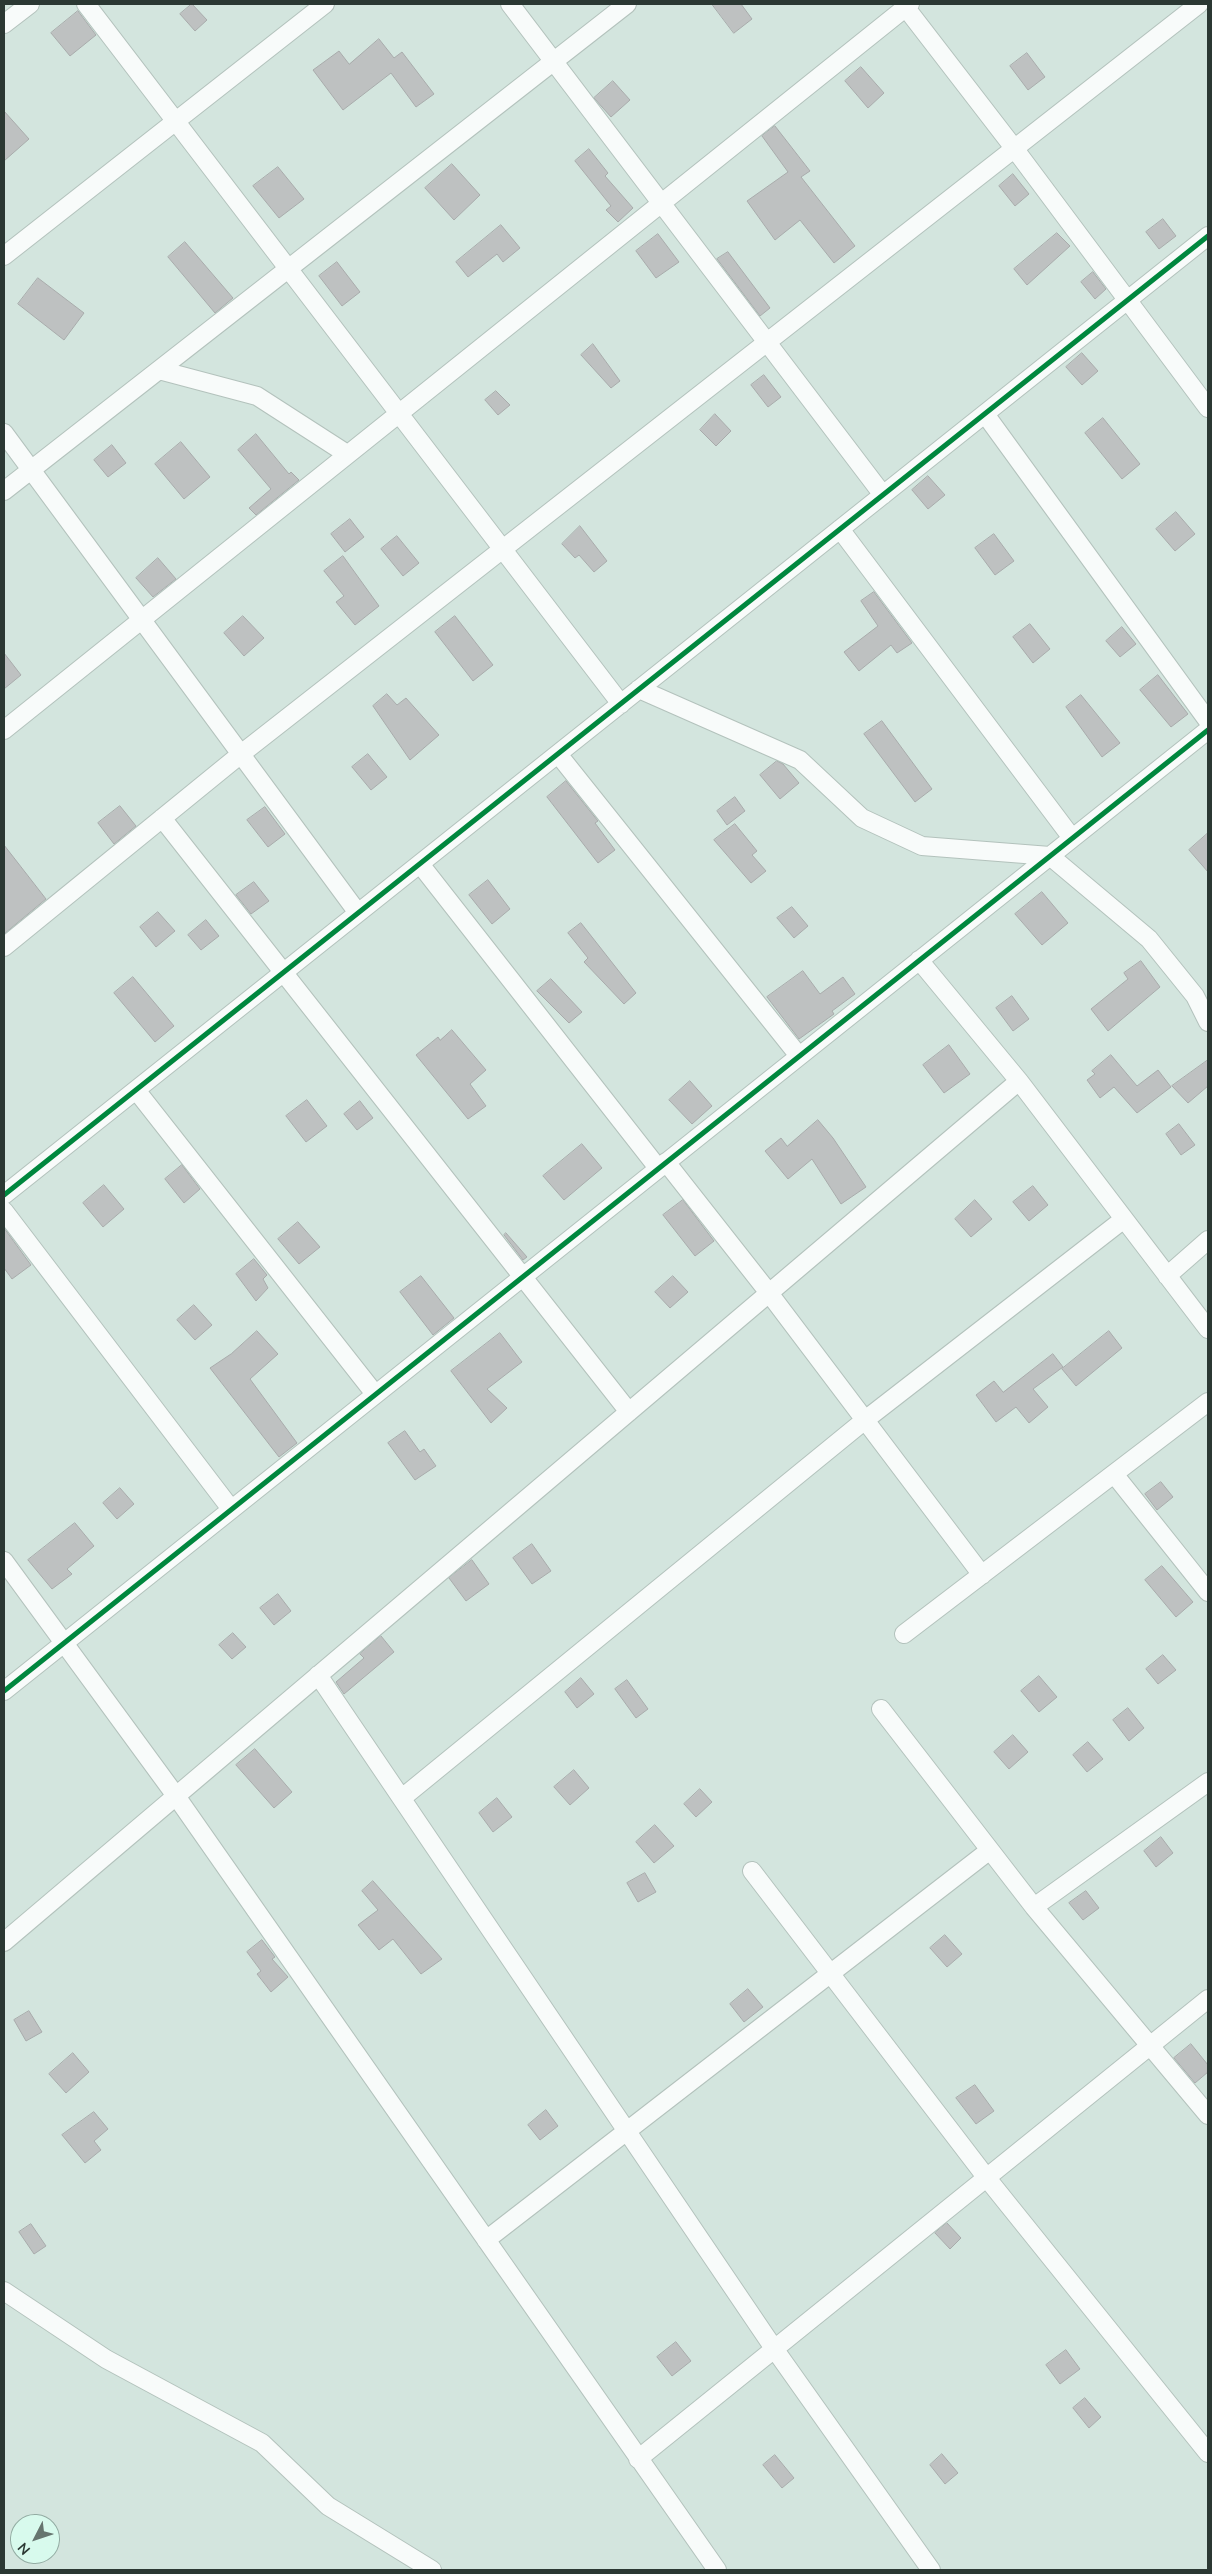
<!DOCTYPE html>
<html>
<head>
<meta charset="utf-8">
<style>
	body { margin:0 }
	#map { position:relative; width:1212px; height:2574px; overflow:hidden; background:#d3e5de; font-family:"Nunito Sans",sans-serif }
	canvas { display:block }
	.frame { position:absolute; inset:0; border:5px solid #2b3833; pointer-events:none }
	.north { position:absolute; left:10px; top:2514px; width:50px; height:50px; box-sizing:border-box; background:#d8faed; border:1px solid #93aca3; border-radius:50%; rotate:229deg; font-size:14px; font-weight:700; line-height:20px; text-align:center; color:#2b3833 }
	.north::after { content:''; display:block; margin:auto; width:18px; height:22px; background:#66756f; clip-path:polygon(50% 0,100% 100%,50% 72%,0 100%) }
</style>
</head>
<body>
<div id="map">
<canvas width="1212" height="2574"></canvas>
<div class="frame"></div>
<div class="north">N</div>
</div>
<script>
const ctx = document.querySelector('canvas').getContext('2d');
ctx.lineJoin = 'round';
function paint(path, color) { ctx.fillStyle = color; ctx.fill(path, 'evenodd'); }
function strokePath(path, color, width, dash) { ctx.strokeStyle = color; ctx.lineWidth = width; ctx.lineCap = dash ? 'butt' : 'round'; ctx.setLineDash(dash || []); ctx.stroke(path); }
const building = new Path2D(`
	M192 4 207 20 195 31 180 14Z
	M712 4H741L752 19 734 33Z
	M78 11 96 35 70 56 51 33Z
	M379 39 394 58 402 52 434 94 416 107 391 73 343 110 313 70 339 51 349 64Z
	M1027 53 1045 77 1028 90 1010 66Z
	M861 67 884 93 868 108 845 81Z
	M613 81 630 100 611 117 594 98Z
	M4 111 29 139 4 161Z
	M775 126 810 171 801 177 855 246 834 263 800 220 775 240 747 201 788 172 762 136Z
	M589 149 608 173 605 176 633 208 618 222 606 210 611 206 575 161Z
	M452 164 480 195 454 220 425 188Z
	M278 167 304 199 279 218 253 186Z
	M1013 174 1029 194 1015 206 999 186Z
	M1163 219 1176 236 1159 249 1146 232Z
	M501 225 520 248 503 262 497 254 468 277 456 262Z
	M1057 233 1070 246 1027 285 1014 269Z
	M658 234 679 262 656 278 636 251Z
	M185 242 233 298 215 313 168 257Z
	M728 252 770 308 760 316 717 259Z
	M337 262 360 292 342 306 319 276Z
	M1093 272 1106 289 1095 299 1081 282Z
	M38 278 84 313 64 340 18 304Z
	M593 344 620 381 611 388 581 355Z
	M1082 353 1098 371 1082 385 1066 367Z
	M764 375 781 397 768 407 751 385Z
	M496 391 510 405 498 415 485 400Z
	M715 414 731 431 716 446 700 430Z
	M1103 418 1140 464 1122 479 1085 433Z
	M256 434 289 474 291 472 299 480 256 515 249 508 271 489 238 450Z
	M181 442 210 477 184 499 155 464Z
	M112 445 126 463 108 477 94 460Z
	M928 476 945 495 928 509 912 490Z
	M1176 512 1195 534 1175 551 1156 529Z
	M350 519 364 537 345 552 331 534Z
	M580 526 607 561 594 572 579 555 575 558 562 544Z
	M994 534 1014 561 995 575 975 548Z
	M397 536 419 563 403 576 381 549Z
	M343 556 379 606 355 625 336 602 344 596 324 571Z
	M158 558 176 579 153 597 136 578Z
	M874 592 912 643 897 653 891 645 859 671 844 652 878 626 861 601Z
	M243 616 264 638 244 656 224 633Z
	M455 616 493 665 473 681 435 632Z
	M1030 624 1050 649 1033 663 1013 637Z
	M1122 627 1136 644 1120 657 1106 641Z
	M4 653 21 675 4 689Z
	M1158 675 1188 714 1171 727 1140 690Z
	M387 694 397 705 406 698 439 735 410 760 373 706Z
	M1081 695 1120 743 1102 757 1066 707Z
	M882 721 932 789 915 802 864 734Z
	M368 754 387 777 371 790 352 767Z
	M777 761 783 764 799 783 780 799 760 775Z
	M566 781 598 821 595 823 615 850 598 863 547 797Z
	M735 797 745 811 727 825 717 811Z
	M120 806 136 826 114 844 98 823Z
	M265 807 285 834 268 847 247 820Z
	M735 824 757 851 752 855 766 871 751 883 714 840Z
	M1208 833V872L1189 850Z
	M4 845 46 899 4 934Z
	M488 880 510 909 492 924 469 895Z
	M254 882 269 901 251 914 236 895Z
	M1042 892 1068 923 1042 945 1015 914Z
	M792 907 808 926 794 938 777 918Z
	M158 912 175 931 156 947 140 927Z
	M206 920 219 936 201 950 188 935Z
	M581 923 636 993 624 1004 584 962 588 958 568 933Z
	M1141 961 1160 987 1108 1031 1091 1009 1128 979 1124 973Z
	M803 971 820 994 843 977 855 994 832 1011 834 1014 799 1039 767 997Z
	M133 977 174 1026 155 1042 114 993Z
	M551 979 582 1012 569 1023 537 991Z
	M1012 996 1029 1019 1013 1031 996 1008Z
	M452 1030 486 1070 470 1084 486 1106 468 1119 416 1055 438 1037 440 1040Z
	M949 1045 970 1074 944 1093 923 1065Z
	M1111 1055 1137 1086 1158 1070 1171 1087 1137 1113 1114 1087 1100 1098 1087 1080 1095 1074 1092 1071Z
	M1208 1060V1086L1188 1103 1172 1086Z
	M690 1081 712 1106 692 1124 669 1100Z
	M307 1100 327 1126 306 1142 286 1116Z
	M360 1101 373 1118 357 1130 344 1114Z
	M818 1120 833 1138 866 1187 841 1204 812 1159 788 1179 765 1151 781 1138 787 1146Z
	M1179 1124 1195 1145 1181 1155 1166 1134Z
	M582 1144 602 1168 564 1200 543 1176Z
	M182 1165 200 1189 184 1203 165 1179Z
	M104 1185 124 1209 103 1227 83 1203Z
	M1033 1186 1048 1205 1029 1221 1013 1202Z
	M683 1200 714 1241 695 1256 663 1215Z
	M975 1200 992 1219 971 1237 955 1219Z
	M298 1222 320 1247 299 1264 278 1239Z
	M4 1228 31 1265 12 1279 4 1268Z
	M506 1233 527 1257 523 1260 504 1235Z
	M254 1259 267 1275 263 1279 268 1288 256 1301 236 1274Z
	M421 1276 454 1318 433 1335 400 1292Z
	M673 1276 688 1292 670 1308 655 1292Z
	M194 1305 212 1325 195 1340 177 1320Z
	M257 1331 278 1354 250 1379 297 1443 279 1457 210 1368 231 1354Z
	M1109 1331 1122 1348 1076 1386 1062 1369Z
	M500 1333 522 1362 487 1389 507 1408 491 1423 451 1371Z
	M1053 1354 1063 1367 1033 1389 1048 1407 1029 1423 1016 1407 996 1422 976 1395 994 1381 1003 1392Z
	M405 1431 420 1452 424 1449 436 1466 415 1480 388 1443Z
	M1161 1482 1173 1497 1157 1510 1145 1494Z
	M120 1488 134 1504 117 1519 103 1503Z
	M75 1523 94 1546 67 1569 72 1574 52 1589 28 1560Z
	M532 1544 551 1571 532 1584 513 1558Z
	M472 1560 489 1584 466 1601 449 1578Z
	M1162 1566 1193 1602 1176 1617 1145 1580Z
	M278 1594 291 1611 274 1625 260 1608Z
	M233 1633 246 1647 232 1659 219 1645Z
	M381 1636 394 1652 344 1694 336 1682 364 1658 360 1654Z
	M1163 1655 1176 1670 1158 1684 1146 1669Z
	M1039 1676 1057 1697 1039 1712 1021 1691Z
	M581 1678 594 1694 577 1708 565 1692Z
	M627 1680 648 1709 636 1718 615 1689Z
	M1128 1708 1144 1728 1129 1741 1113 1720Z
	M1013 1735 1028 1752 1009 1769 994 1752Z
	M1088 1742 1103 1759 1087 1772 1073 1755Z
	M255 1749 292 1792 274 1808 236 1765Z
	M574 1770 589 1788 570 1805 554 1787Z
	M700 1789 712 1802 696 1817 684 1804Z
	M497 1798 512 1817 493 1832 479 1813Z
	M655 1825 674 1846 654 1863 636 1842Z
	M1161 1837 1173 1853 1156 1867 1144 1851Z
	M645 1873 656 1892 638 1902 627 1883Z
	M373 1881 442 1959 421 1974 393 1939 379 1950 358 1925 378 1910 362 1891Z
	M1086 1891 1099 1908 1083 1920 1069 1903Z
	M945 1935 962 1954 947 1967 930 1948Z
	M262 1940 275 1957 272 1959 288 1977 271 1992 257 1974 261 1971 247 1952Z
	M748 1989 763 2007 744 2022 730 2004Z
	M29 2011 42 2032 26 2041 14 2020Z
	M1191 2044 1208 2065V2072L1195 2083 1174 2058Z
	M73 2053 89 2072 66 2093 49 2074Z
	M975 2085 994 2111 976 2124 956 2098Z
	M546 2110 558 2126 540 2140 528 2125Z
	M94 2112 108 2129 94 2141 101 2150 85 2163 62 2135Z
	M947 2223 961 2238 950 2249 935 2233Z
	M31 2224 46 2246 34 2254 19 2232Z
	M676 2342 691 2361 672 2376 657 2357Z
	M1066 2350 1080 2369 1060 2384 1046 2365Z
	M1085 2398 1101 2417 1089 2428 1073 2408Z
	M942 2454 958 2473 945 2484 930 2465Z
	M775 2455 794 2478 782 2488 763 2465Z`);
const minor = new Path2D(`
	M86 4 621 704
	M510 4 883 495
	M903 4 1014 148 1208 408
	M4 24 30 4
	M4 256 325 4
	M159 370 257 396 347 454
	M985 414 1208 721
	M4 433 358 913
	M4 491 627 4
	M840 529 1072 838
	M639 689 800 760 862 818 922 846 1050 856 1149 939 1195 996 1208 1022
	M4 730 910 4
	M558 754 799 1056
	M162 818 629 1412
	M420 864 658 1168
	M4 947 241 754 1199 4
	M919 960 1019 1081 1208 1329
	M136 1090 375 1394
	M666 1162 769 1293 982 1575
	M4 1195 1208 236
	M4 1211 231 1509
	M1167 1276 1208 1240
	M1114 1474 1208 1592
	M4 1561 176 1796 717 2570
	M904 1634 1208 1402
	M318 1675 773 2347 931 2570
	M4 1691 1208 730
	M881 1709 1034 1907 1208 2115
	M402 1798 865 1420 1124 1219
	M752 1871 986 2177 1208 2453
	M1034 1907 1208 1782
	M4 1942 1019 1081
	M486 2240 990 1850
	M4 2291 106 2359 262 2443 328 2506 432 2570
	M638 2459 1208 1999`);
const cycleway = new Path2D(`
	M4 1195 1208 236
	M4 1691 1208 730`);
paint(building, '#bec1c1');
strokePath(building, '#a8abab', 1);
strokePath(minor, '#b3c2bc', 20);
strokePath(minor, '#f8fbfa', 18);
strokePath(cycleway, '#00873e', 5);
</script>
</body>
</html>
